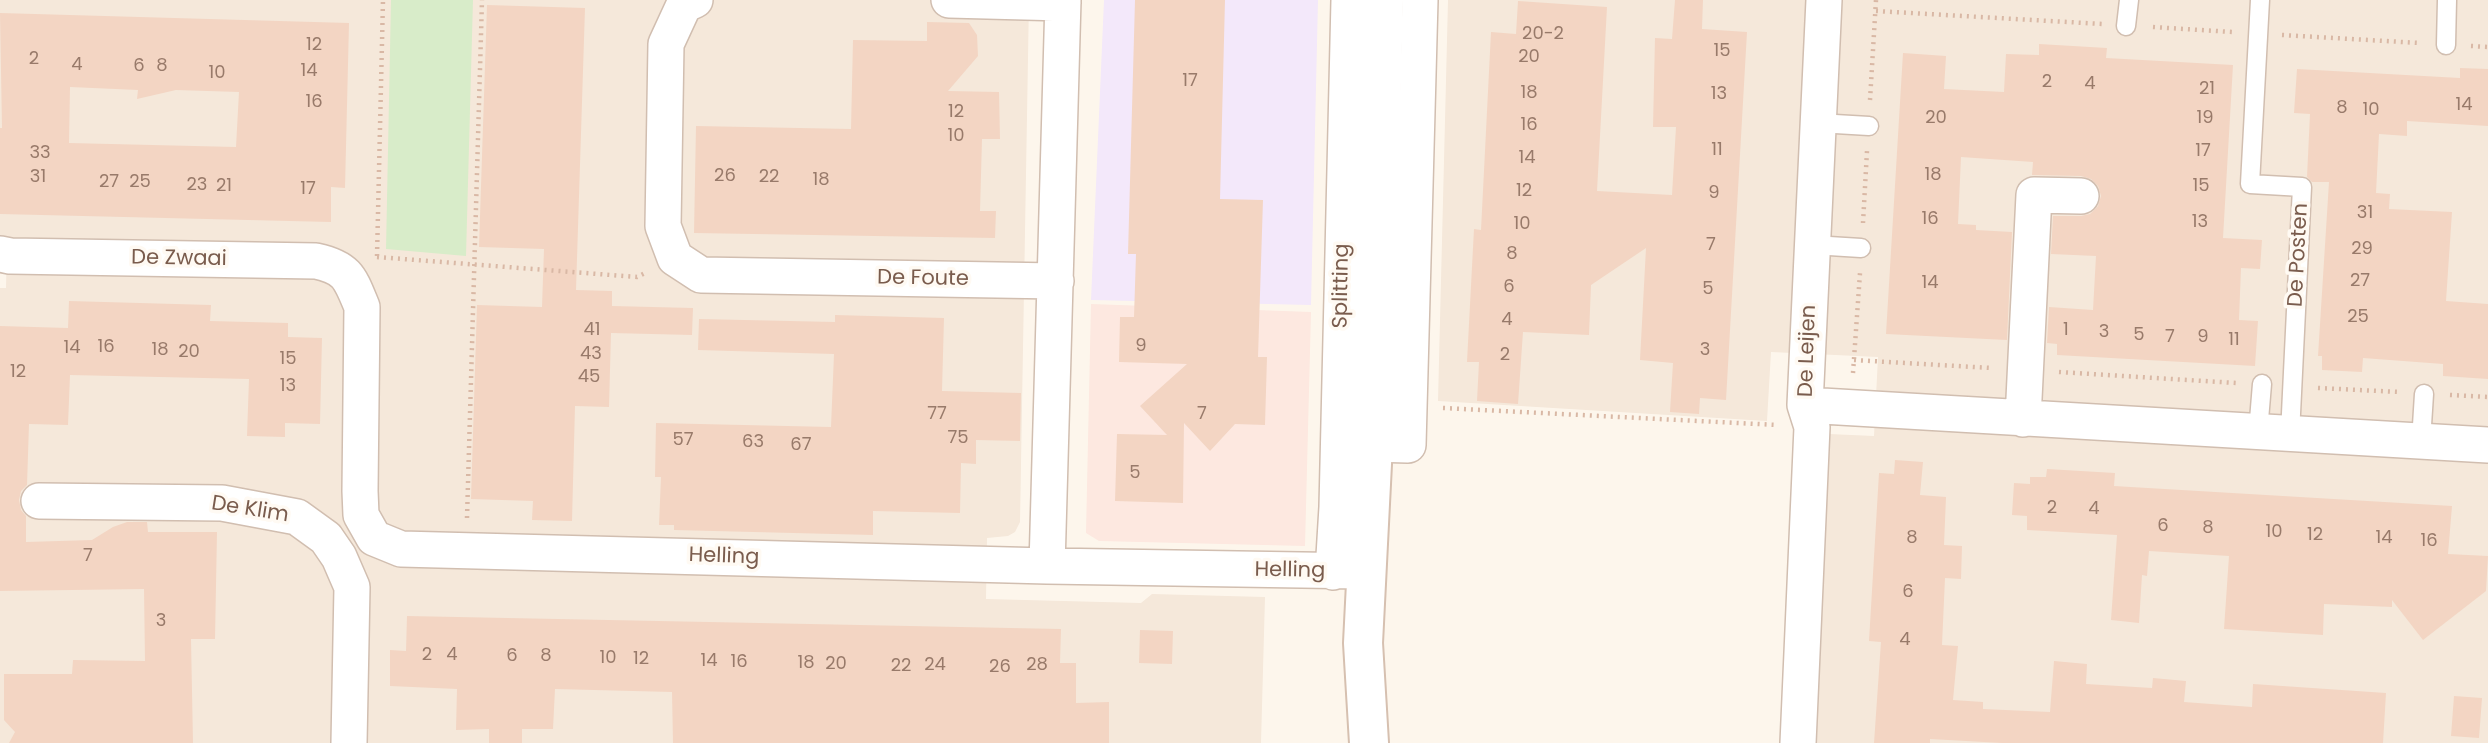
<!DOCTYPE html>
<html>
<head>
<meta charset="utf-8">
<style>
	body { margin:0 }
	canvas { display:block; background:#fdf6ec }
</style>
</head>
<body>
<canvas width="2488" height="743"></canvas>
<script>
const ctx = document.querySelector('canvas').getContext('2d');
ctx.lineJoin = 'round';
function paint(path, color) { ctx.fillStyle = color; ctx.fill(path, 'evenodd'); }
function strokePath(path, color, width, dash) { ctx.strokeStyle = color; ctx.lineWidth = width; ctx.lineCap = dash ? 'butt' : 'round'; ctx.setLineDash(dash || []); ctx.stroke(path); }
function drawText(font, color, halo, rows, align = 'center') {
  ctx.font = font + ' Poppins,sans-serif'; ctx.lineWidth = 7; ctx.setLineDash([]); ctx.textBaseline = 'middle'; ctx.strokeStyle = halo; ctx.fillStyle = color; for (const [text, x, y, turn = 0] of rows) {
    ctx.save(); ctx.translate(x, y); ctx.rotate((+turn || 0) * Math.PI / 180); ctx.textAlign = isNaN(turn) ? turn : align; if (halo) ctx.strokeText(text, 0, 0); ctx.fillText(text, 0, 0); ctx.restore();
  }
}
const residential = new Path2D(`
	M0 0H1029L1020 522 1015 532 1008 536 987 538 986 599 1141 603 1152 594 1265 597 1261 743H0V288H6L7 242 0 240Z
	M1448 0H2488V743H1810L1829 434 1874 436 1878 357 1771 352 1767 421 1438 401Z`);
const commercial = new Path2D(`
	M1091 304 1311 312 1305 546 1099 541 1086 533Z`);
const education = new Path2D(`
	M1104 0H1318L1311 305 1091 300Z`);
const green = new Path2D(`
	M391 0H473L466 256 386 249Z`);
const building = new Path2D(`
	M1135 0H1225L1220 199 1263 200 1258 357H1267L1265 425 1235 424 1210 451 1184 423 1183 503 1115 501 1117 434 1167 435 1140 406 1187 364 1119 362 1120 317H1134L1136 254H1128Z
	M1675 0H1703L1702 29 1747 32 1726 400 1700 398 1699 414 1670 412 1673 363 1640 360 1646 248 1591 285 1589 335 1523 332 1518 404 1477 401 1479 362H1467L1474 229 1481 230 1491 32 1516 34 1518 1 1607 7 1597 191 1672 195 1676 127H1653L1655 38 1672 39Z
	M487 5 585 8 576 290 612 291V306L693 308 692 335 611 333 609 407 575 406 572 521 532 520 533 501 471 499 477 305 542 307 544 249 479 247Z
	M0 13 349 23 345 188 331 187V222L0 214V128H2ZM70 87 138 90 137 99 176 90 239 92 236 147 69 143Z
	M927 22 969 23 977 35 978 56 948 91 999 92 1000 139H982L980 211H996L995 238 694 233 696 126 851 129 853 40 927 41Z
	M2039 44 2107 48 2106 58 2233 65 2223 238 2262 240 2260 269 2241 268 2239 320 2258 321 2255 366 2057 355V344L2047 343 2049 307 2093 310 2096 256 2051 254 2053 216H2081L2090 214 2098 206 2101 196 2098 186 2091 179 2081 176 2032 175 2033 162 1961 157 1958 224 1976 225V230L2012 232 2007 340 1886 334 1903 53 1946 56 1944 89 2004 92 2006 54 2039 55Z
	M2460 68 2488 69V126L2407 121V136L2379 134 2376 193 2390 194 2389 209 2452 212 2446 301 2488 304V379L2443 376V364L2363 358 2362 372 2322 370V356H2318L2329 182H2312L2307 177 2310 114 2294 113 2297 69 2460 78Z
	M69 301 211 305 210 321 288 323V337L322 338 320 424 285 423V437L247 436 249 379 70 375 68 425 29 424 27 485 21 491 19 500 21 510 26 516V542L92 540 113 527 127 522H147L148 532H217L215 639H191L193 743H9L15 732 4 720V674H72L73 660 145 661 144 589 0 591V326L68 328Z
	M835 315 944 318 942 391 1021 393 1020 441 976 440V464L961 463 960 513 873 511V535L674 530V525H659L661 477H655L656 423 831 427 834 354 698 350 699 319 835 322Z
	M1895 460 1923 462 1920 495 1946 497 1944 545 1962 546 1961 579 1945 578 1942 645 1958 646 1953 700 1983 702V709L2050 712 2054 661 2087 664 2086 684 2152 688 2153 678 2186 681 2184 702 2252 707 2253 684 2386 693 2383 743H2002L1930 739V743H1874L1881 642 1869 641 1879 473 1894 474Z
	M2047 469 2115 473 2114 486 2452 506 2448 554 2488 556 2486 591 2423 640 2392 600V607L2324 604 2323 635 2224 629 2229 556 2149 551 2147 576 2142 575 2139 623 2111 620 2117 535 2027 530V516L2012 515 2014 483 2030 484V477H2046Z
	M407 616 1061 629 1060 663H1076V703L1109 702V743H673L672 692 555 689 553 729H522V743H489V729L456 730 457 689 390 686V650L406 651Z
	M1140 630 1173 631 1172 664 1139 663Z
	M2454 696 2482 698 2479 738 2451 736Z`);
const path = new Path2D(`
	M1876 11 2102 24
	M2153 27 2232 32
	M2282 35 2420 43
	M2471 46 2488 47
	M1870 100 1876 0
	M1863 223 1867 151
	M377 256 383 0
	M377 257 637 277 647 272
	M1854 360 1991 368
	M2059 372 2236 383
	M1853 373 1860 273
	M2318 388 2400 392
	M2450 395 2488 397
	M1443 408 1777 425
	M467 518 482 0`);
const lane = new Path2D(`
	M2260 0 2250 184 2302 187 2290 434
	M2126 26 2129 0
	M2446 45 2447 0
	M1818 123 1869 126
	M1813 245 1861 248
	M2258 432 2262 384
	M2421 441 2424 394`);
const street = new Path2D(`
	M695 0 684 5 666 44 663 226 675 258 701 275 1056 281
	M949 0 1063 3
	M0 254 10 256 316 261C348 268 350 278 362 307L360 491 361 515 374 538 401 549 1047 566 1365 571
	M1805 405 2488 445
	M2023 419 2034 195 2081 196
	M1373 444 1408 445 1420 0
	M39 501 222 503 297 517 326 538 339 557 352 587 349 743
	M1047 566 1063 0
	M1333 572 1337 507 1349 0
	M1798 743 1812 427 1805 405 1824 0`);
const secondary = new Path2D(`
	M1369 743 1363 643 1373 444 1384 0`);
const numberNames = [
	["20-2",1543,34],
	["12",314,45],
	["15",1722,51],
	["20",1529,57],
	["2",34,59],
	["4",77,65],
	["6",139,66],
	["8",162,66],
	["14",309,71],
	["10",217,73],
	["17",1190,81],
	["2",2047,82],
	["4",2090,84],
	["21",2207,89],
	["18",1529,93],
	["13",1719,94],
	["16",314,102],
	["14",2464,105],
	["8",2342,108],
	["10",2371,110],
	["12",956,112],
	["20",1936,118],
	["19",2205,118],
	["16",1529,125],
	["10",956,136],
	["11",1717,150],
	["17",2203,151],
	["33",40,153],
	["14",1527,158],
	["18",1933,175],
	["26",725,176],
	["31",38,177],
	["22",769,177],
	["18",821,180],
	["27",109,182],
	["25",140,182],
	["23",197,185],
	["21",224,186],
	["15",2201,186],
	["17",308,189],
	["12",1524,191],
	["9",1714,193],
	["31",2365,213],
	["16",1930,219],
	["13",2200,222],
	["10",1522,224],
	["7",1711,245],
	["29",2362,249],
	["8",1512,254],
	["27",2360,281],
	["14",1930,283],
	["6",1509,287],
	["5",1708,289],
	["25",2358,317],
	["4",1507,320],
	["41",592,330],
	["1",2066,330],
	["3",2104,332],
	["5",2139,335],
	["7",2170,337],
	["9",2203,337],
	["11",2234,340],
	["9",1141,346],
	["16",106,347],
	["14",72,348],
	["18",160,350],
	["3",1705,350],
	["20",189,352],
	["43",591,354],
	["2",1505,355],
	["15",288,359],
	["12",18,372],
	["45",589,377],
	["13",288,386],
	["77",937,414],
	["7",1202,414],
	["75",958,438],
	["57",683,440],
	["63",753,442],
	["67",801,445],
	["5",1135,473],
	["2",2052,508],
	["4",2094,509],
	["6",2163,526],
	["8",2208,528],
	["10",2274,532],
	["12",2315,535],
	["8",1912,538],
	["14",2384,538],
	["16",2429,541],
	["7",88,556],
	["6",1908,592],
	["3",161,621],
	["4",1905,640],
	["2",427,655],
	["4",452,655],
	["6",512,656],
	["8",546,656],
	["10",608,658],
	["12",641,659],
	["14",709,661],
	["16",739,662],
	["18",806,663],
	["20",836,664],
	["24",935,665],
	["28",1037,665],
	["22",901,666],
	["26",1000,667]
];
const streetNames = [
	["De Posten",2299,255,-87],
	["De Zwaai",179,259,1],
	["De Foute",923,279,1],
	["Splitting",1342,286,-89],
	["De Leijen",1808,351,-88],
	["De Klim",250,510,9],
	["Helling",724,557,2],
	["Helling",1290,571,1]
];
paint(residential, '#f5e8da');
paint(commercial, '#fde8e0');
paint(education, '#f3e8fa');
paint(green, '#d8ecc9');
paint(building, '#f3d5c3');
strokePath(lane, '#d1beb0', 21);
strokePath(street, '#d1beb0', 38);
strokePath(secondary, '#d6c0b0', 42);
strokePath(path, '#d9b8a5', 4.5, [2, 5]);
strokePath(lane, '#fff', 18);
strokePath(street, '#fff', 35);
strokePath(secondary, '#fff', 38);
drawText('18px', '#987a6a', null, numberNames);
drawText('21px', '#7a5c4d', '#fffaf3', streetNames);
</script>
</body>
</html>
